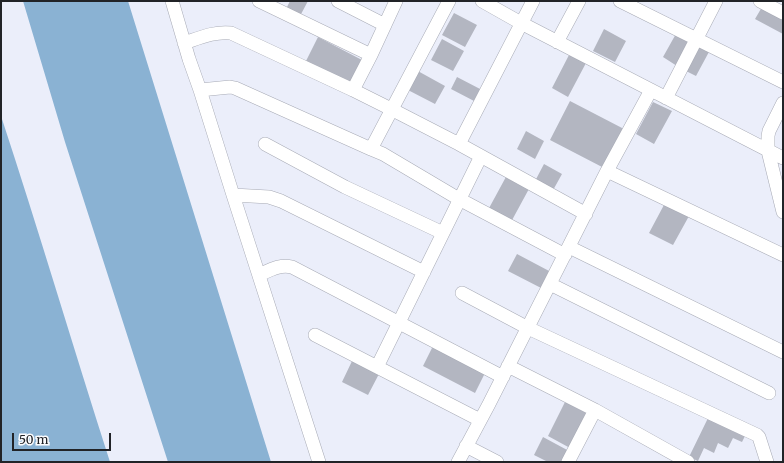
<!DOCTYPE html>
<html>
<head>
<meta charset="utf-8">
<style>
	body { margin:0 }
	#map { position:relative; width:784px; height:463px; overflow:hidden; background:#ebeefa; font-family:Merriweather,serif }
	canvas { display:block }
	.frame { position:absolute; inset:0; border:2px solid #212327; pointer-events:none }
	.scale { position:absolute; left:12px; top:433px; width:99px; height:18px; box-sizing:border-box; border:2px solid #212327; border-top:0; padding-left:5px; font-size:12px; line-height:14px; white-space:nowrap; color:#212327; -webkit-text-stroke:3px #fbfcfe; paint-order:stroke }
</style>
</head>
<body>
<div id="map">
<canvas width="784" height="463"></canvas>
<div class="frame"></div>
<div class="scale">50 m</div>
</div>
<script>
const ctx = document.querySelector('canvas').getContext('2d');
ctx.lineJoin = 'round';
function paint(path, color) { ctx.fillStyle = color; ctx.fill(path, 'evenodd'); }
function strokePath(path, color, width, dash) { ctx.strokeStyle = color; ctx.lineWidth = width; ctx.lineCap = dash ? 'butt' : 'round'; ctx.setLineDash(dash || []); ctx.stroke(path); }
const water = new Path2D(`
	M23 1H128L271 462H168L65 142Z
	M1 116C39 231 73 347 110 462H1Z`);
const building = new Path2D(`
	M290 1H308L300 16 286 9Z
	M762 7 783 18V34L755 19Z
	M454 13 477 25 465 47 442 35Z
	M604 29 626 41 615 62 593 51Z
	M677 32 691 40 677 66 663 57Z
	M318 37 362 60 348 85 305 63Z
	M442 39 464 51 453 71 431 60Z
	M698 43 710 50 696 76 684 70Z
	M569 55 586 63 568 97 552 88Z
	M416 70 445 86 435 104 406 89Z
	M457 77 482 90 476 102 451 89Z
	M570 101 624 129 604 168 550 140Z
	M653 102 672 111 654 144 636 134Z
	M526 131 544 141 535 159 517 149Z
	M544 164 562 174 552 192 534 183Z
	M507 175 530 187 511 222 488 210Z
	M665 203 689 216 673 245 649 233Z
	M517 254 551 272 543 289 508 271Z
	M434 344 486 371 475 393 423 366Z
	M353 359 380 372 368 395 342 382Z
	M565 402 588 414 570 448 548 436Z
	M709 416 746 434 742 442 733 438 728 448 718 443 714 453 704 448 698 461 689 457Z
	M543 437 569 451 563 462H548L534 455Z`);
const minor = new Path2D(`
	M172 1 189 59 200 90 233 195 319 462
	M259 1 371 55
	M338 1 385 25
	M482 1 521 23 783 158
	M620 1 783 82
	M760 1 783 13
	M557 42 579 1
	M184 43C199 38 215 31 231 33L353 90 391 109 459 144 586 214
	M200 90 230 87 235 88 371 149 383 154 459 199 565 255
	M353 90 371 55 396 1
	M666 98 716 1
	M783 103 769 131 768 136V151L783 212
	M265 144 345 187 443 233
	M459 144 533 1
	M371 149 449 1
	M607 171 783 255
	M233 195 269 197 281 201 424 272
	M569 247 783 352
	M259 275C270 270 280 264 292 267L503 377
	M550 284 769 393
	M462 293 528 328 757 435 759 437 767 462
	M315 335 480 420
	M508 366 595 410 688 462
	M377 367 481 156
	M466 446 497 462
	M458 462 489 404 607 171 651 90
	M568 462 595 410`);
paint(water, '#8ab2d3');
paint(building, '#b3b6c1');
strokePath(minor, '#a7aab5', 14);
strokePath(minor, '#fff', 13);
</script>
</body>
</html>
